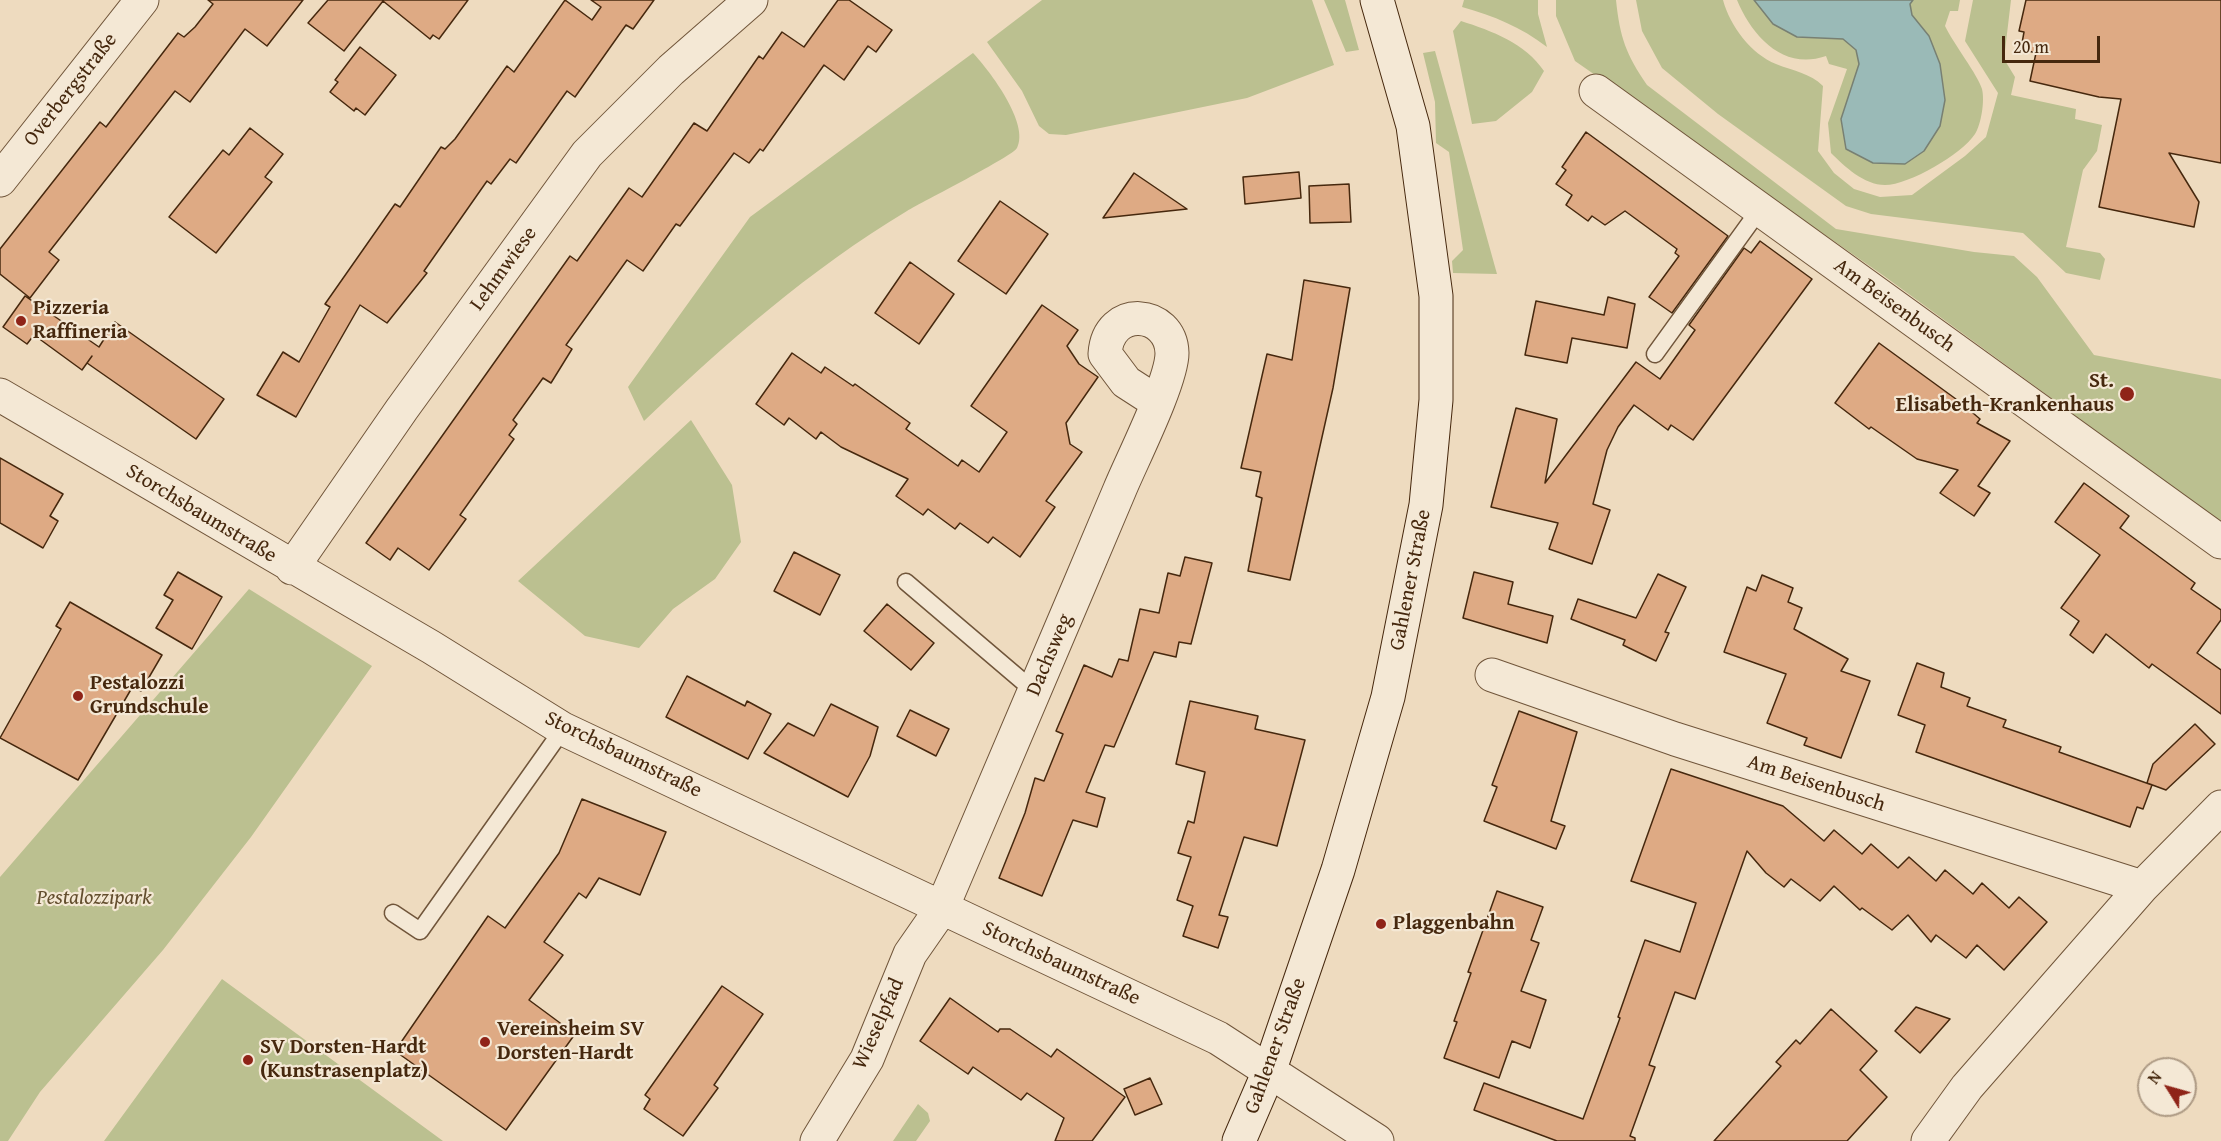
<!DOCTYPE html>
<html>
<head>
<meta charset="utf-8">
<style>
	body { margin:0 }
	#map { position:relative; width:2221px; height:1141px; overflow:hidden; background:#eedbbf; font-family:"Gentium Book Plus",serif }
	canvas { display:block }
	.north { position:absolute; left:2137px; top:1057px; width:60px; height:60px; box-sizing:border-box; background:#f4e8d5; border:2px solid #ae9b85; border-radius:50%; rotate:307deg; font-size:16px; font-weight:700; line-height:24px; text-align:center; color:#46280e }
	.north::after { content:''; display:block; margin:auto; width:21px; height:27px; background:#8f2418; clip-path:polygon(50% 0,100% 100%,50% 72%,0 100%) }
	.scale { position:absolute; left:2002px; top:36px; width:98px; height:27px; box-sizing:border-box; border:3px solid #46280e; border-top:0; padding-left:8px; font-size:18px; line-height:21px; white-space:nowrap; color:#46280e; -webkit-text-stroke:4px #f4e8d5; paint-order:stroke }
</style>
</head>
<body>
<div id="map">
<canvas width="2221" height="1141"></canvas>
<div class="north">N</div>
<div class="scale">20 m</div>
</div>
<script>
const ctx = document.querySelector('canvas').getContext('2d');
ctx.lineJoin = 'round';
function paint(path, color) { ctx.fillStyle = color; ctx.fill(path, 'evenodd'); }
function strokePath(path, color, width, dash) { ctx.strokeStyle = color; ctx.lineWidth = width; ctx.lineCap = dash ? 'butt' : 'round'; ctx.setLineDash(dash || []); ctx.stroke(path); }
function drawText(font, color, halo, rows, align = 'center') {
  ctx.font = font + ' "Gentium Book Plus",serif'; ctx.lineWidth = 4.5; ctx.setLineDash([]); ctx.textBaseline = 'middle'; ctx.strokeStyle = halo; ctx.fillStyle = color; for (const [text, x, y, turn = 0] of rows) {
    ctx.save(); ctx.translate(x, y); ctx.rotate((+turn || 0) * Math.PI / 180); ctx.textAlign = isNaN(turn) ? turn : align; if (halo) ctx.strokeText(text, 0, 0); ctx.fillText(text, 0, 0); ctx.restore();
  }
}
const green = new Path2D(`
	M1042 0H1312L1334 65 1247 98 1066 135 1049 134 1039 126 1022 91 987 42Z
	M1324 0H1345L1359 50 1346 52Z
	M1464 0H1538V14L1547 47C1521 27 1494 16 1462 7Z
	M1556 0H1616C1620 38 1626 54 1647 85L1836 229 1974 252 2014 256 2037 277 2094 355 2221 379V522L1884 276 1575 61 1556 16Z
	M1636 0H1723C1730 26 1751 54 1776 64 1793 71 1810 73 1823 86L1818 151 1834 173 1854 189 1880 197 1912 195 1965 156 1986 137 1998 93 1965 41 1973 0H2011L2004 59 2015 77 2011 95 2076 109 2075 119 2102 125 2097 151 2083 170 2066 247 2100 253 2105 259 2100 280 2066 273 2023 233 1871 214 1846 206 1718 114 1662 68 1642 31Z
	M1737 0H1960L1958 11H1950L1945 26C1953 43 1978 75 1982 89 1985 101 1981 125 1975 134 1962 154 1909 185 1885 185 1864 185 1844 166 1831 153L1828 123 1847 69 1829 64 1826 56C1783 71 1752 36 1737 0Z
	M1461 21C1492 31 1525 43 1544 71L1532 92 1496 121 1472 124 1453 31Z
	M1435 51 1497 274 1453 273 1452 261 1463 250 1449 152 1436 143 1435 102 1423 53Z
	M973 53C990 71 1030 124 1017 148 1013 156 922 202 907 211 809 270 726 343 644 421L628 387 750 217Z
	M691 420 732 485 741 542 715 579 673 609 639 648 585 636 518 581Z
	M249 589 372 666 251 837 163 950 40 1092 8 1141H0V877Z
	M222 979 443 1141H104Z
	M918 1104 928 1113 930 1121 916 1141H893Z`);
const water = new Path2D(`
	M1754 0H1913L1910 4 1912 15 1929 36 1940 64 1945 100 1940 126 1924 151 1905 164 1873 163 1846 149 1841 119 1859 64 1856 50 1843 39 1797 37 1773 24Z`);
const building = new Path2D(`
	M208 0H303L267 46 245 29 190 102 175 91 49 252 59 260 30 298 0 274V249L100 122 106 127 178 33 184 37 195 27 213 4Z
	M328 0H468L439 39 433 35 430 39 383 1 344 51 308 23Z
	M565 0 592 20 601 7 591 0H654L633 29 626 25 575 97 567 91 516 163 510 159 491 184 487 181 424 271 427 273 387 323 360 305 296 417 257 395 283 352 299 362 330 307 325 304 395 204 400 207 441 147 445 149 455 139 507 66 514 72Z
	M838 0H849L892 30 876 52 868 46 844 80 824 65 763 151 760 149 749 163 734 153 680 226 676 224 643 271 627 260 566 345 572 349 551 383 543 378 513 420 517 424 509 435 514 439 460 515 466 519 429 570 398 548 390 560 366 543 570 256 577 261 629 188 642 197 694 123 707 131 759 56 763 59 782 32 804 47Z
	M2026 0H2221V163L2169 153 2199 202 2194 227 2099 207 2121 99 2099 97 2030 81 2036 53 2021 49 2024 32 2019 31Z
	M360 47 396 75 365 115 356 108 354 111 330 92 338 82 335 80Z
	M250 128 283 154 265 177 272 182 216 253 169 217 223 150 229 155Z
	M1586 132 1728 236 1672 313 1649 297 1679 256 1675 253 1677 249 1625 211 1605 225 1592 216 1588 221 1566 205 1572 195 1556 184 1566 170 1562 167Z
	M1299 172 1301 198 1245 204 1243 177Z
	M1134 173 1187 209 1103 218Z
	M1349 184 1351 222 1310 223 1309 186Z
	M1000 201 1048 234 1006 294 958 261Z
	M1760 241 1812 279 1693 440 1671 425 1668 430 1634 405 1618 427 1607 450 1593 504 1610 510 1592 564 1549 549 1558 523 1491 507 1516 408 1557 419 1545 483 1636 362 1660 379 1695 330 1689 325 1744 248 1751 253Z
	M910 262 954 294 919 344 875 313Z
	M1304 280 1350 288 1333 388 1290 580 1248 571 1262 498 1256 496 1261 472 1241 468 1267 354 1292 360Z
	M25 296 99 347 115 322 224 399 196 439 87 363 92 356 82 370 34 335 27 344 3 327Z
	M1608 297 1635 304 1627 348 1572 338 1567 363 1525 355 1536 301 1604 315Z
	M1042 305 1078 330 1067 346 1079 364 1098 377 1066 423 1070 444 1082 452 1046 501 1055 507 1020 557 993 537 988 543 960 523 955 529 928 509 923 515 896 496 908 479 841 447 821 432 816 439 789 418 784 425 756 404 792 353 821 373 825 367 853 386 855 384 910 423 906 429 958 466 962 460 979 472 1007 432 971 406Z
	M1879 343 1960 402 1980 419 1977 423 2010 441 1978 486 1990 493 1974 516 1940 493 1958 470 1917 459 1871 427 1869 429 1835 403Z
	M0 458 63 494 50 516 58 521 43 548 0 523Z
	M2084 483 2129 516 2120 528 2195 583 2191 589 2221 610V620L2197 653 2221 670V714L2152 664 2149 668 2106 634 2093 653 2070 635 2079 621 2061 608 2100 555 2055 522Z
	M794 552 840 575 820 615 774 591Z
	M1185 557 1212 563 1191 644 1179 642 1176 657 1154 652 1114 747 1105 745 1086 792 1105 798 1097 827 1073 820 1042 896 999 878 1025 813 1035 778 1044 781 1063 734 1056 731 1084 665 1112 677 1119 659 1128 661 1140 609 1159 613 1168 573 1180 576Z
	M178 572 222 597 192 649 156 628 173 600 164 595Z
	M1474 572 1513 582 1508 604 1553 616 1547 643 1463 618Z
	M1658 574 1686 587 1665 632 1669 633 1656 661 1623 645 1625 640 1571 619 1578 599 1636 618Z
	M1762 575 1793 588 1788 602 1802 608 1794 629 1848 659 1841 671 1870 681 1841 758 1804 745 1807 738 1767 723 1786 674 1724 652 1747 587 1756 591Z
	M70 602 162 655 141 691 133 686 78 780 0 738 61 629 56 626Z
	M887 604 934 643 911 670 864 631Z
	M1917 663 1944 673 1941 687 1970 698 1967 706 2006 720 2003 727 2061 747 2059 752 2152 785 2143 809 2137 807 2130 827 1916 752 1925 725 1898 715Z
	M687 676 745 706 747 701 771 714 748 759 666 717Z
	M1190 701 1258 716 1255 729 1305 740 1277 846 1244 837 1219 915 1228 917 1218 948 1183 936 1193 906 1177 900 1191 857 1178 853 1188 821 1194 823 1205 772 1176 764Z
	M831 704 878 727 870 756 848 797 764 753 788 723 814 736Z
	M910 710 949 729 936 756 897 736Z
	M1519 711 1577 732 1551 821 1565 826 1556 849 1484 821 1497 787 1492 785Z
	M2195 724 2215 744 2166 790 2147 783 2153 764Z
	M1671 769 1783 806 1824 841 1834 830 1862 854 1871 844 1898 868 1909 857 1936 881 1945 870 1973 894 1982 883 2009 908 2019 897 2047 922 2004 970 1977 945 1966 958 1936 935 1931 942 1908 915 1892 930 1862 908 1860 910 1834 886 1820 901 1791 879 1784 887 1766 873 1747 851 1695 999 1675 992 1649 1065 1655 1067 1630 1136 1635 1138V1141H1557L1474 1110 1484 1083 1583 1119 1620 1018 1618 1017 1645 940 1680 952 1696 903 1631 881Z
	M582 799 666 832 640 895 599 878 586 898 579 893 544 942 563 955 529 1000 575 1034 506 1130 395 1051 488 916 505 928 559 853Z
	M1497 891 1543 907 1531 940 1539 943 1521 991 1546 1000 1530 1048 1512 1041 1499 1078 1444 1058 1457 1022 1454 1021 1471 973 1468 972Z
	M722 986 763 1014 714 1085 718 1088 683 1136 644 1109 650 1099 645 1095Z
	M950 998 998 1032 1000 1029H1010L1051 1057 1057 1049 1125 1097 1092 1141H1055L1064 1118 1027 1093 1021 1100 973 1067 968 1074 920 1041Z
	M1916 1007 1950 1019 1920 1053 1895 1031Z
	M1831 1009 1877 1051 1860 1070 1887 1097 1847 1141H1714L1781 1066 1776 1062 1796 1040 1800 1044Z
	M1150 1078 1162 1104 1135 1115 1124 1089Z`);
const service = new Path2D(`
	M1655 354 1760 209
	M906 582 1034 691
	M393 913 420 931 563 729`);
const minor = new Path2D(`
	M1596 91 2221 542
	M0 180 142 0
	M0 395 431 647 563 729 1218 1038 1377 1141
	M292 568 402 409 587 154 671 70 751 0
	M1492 675 1675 739 2142 887
	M817 1141 867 1059 910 954 942 908C1001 769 1061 629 1120 489 1132 460 1172 381 1172 353 1171 310 1108 304 1105 354L1126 382 1157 402
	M1928 1141 1967 1087 2142 887 2221 807`);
const secondary = new Path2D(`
	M1239 1141 1270 1069 1338 870 1388 697 1426 505 1436 400V296L1413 126 1377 0`);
const markers = [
	[21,321,6,"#8f2418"],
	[2127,394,8,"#8f2418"],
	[78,696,6,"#8f2418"],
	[1381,924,6,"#8f2418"],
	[485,1042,6,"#8f2418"],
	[248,1060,6,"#8f2418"]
];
const streetNames = [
	["Overbergstraße",71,90,-52],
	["Lehmwiese",504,269,-54],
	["Am Beisenbusch",1894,306,36],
	["Storchsbaumstraße",201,514,31],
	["Gahlener Straße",1411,580,-79],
	["Dachsweg",1050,655,-67],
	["Storchsbaumstraße",623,755,26],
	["Am Beisenbusch",1816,784,18],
	["Storchsbaumstraße",1061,964,25],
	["Wieselpfad",879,1024,-66],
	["Gahlener Straße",1276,1046,-70]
];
const poiNames = [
	["Pizzeria",33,309],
	["Raffineria",33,333],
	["St.",2114,382,"right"],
	["Elisabeth-Krankenhaus",2114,406,"right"],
	["Pestalozzi",90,684],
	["Grundschule",90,708],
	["Plaggenbahn",1393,924],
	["Vereinsheim SV",497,1030],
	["Dorsten-Hardt",497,1054],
	["SV Dorsten-Hardt",260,1048],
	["(Kunstrasenplatz)",260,1072]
];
const parkNames = [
	["Pestalozzipark",94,899]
];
paint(green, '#bbc090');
paint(water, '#9abab7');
strokePath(water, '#788073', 1.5);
paint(building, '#deaa84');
strokePath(building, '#46280e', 1.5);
strokePath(service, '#70553a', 19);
strokePath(minor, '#70553a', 35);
strokePath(secondary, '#46280e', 35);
strokePath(service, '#f4e8d5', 16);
strokePath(minor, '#f4e8d5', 33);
strokePath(secondary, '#f4e8d5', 33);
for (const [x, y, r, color] of markers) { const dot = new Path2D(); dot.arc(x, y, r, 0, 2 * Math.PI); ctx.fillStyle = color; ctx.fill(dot); strokePath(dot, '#f4e8d5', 2); }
drawText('21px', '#46280e', '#f4e8d5', streetNames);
drawText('bold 21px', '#46280e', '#f4e8d5', poiNames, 'left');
drawText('italic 21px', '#634e2e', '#f4e8d5', parkNames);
</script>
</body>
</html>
